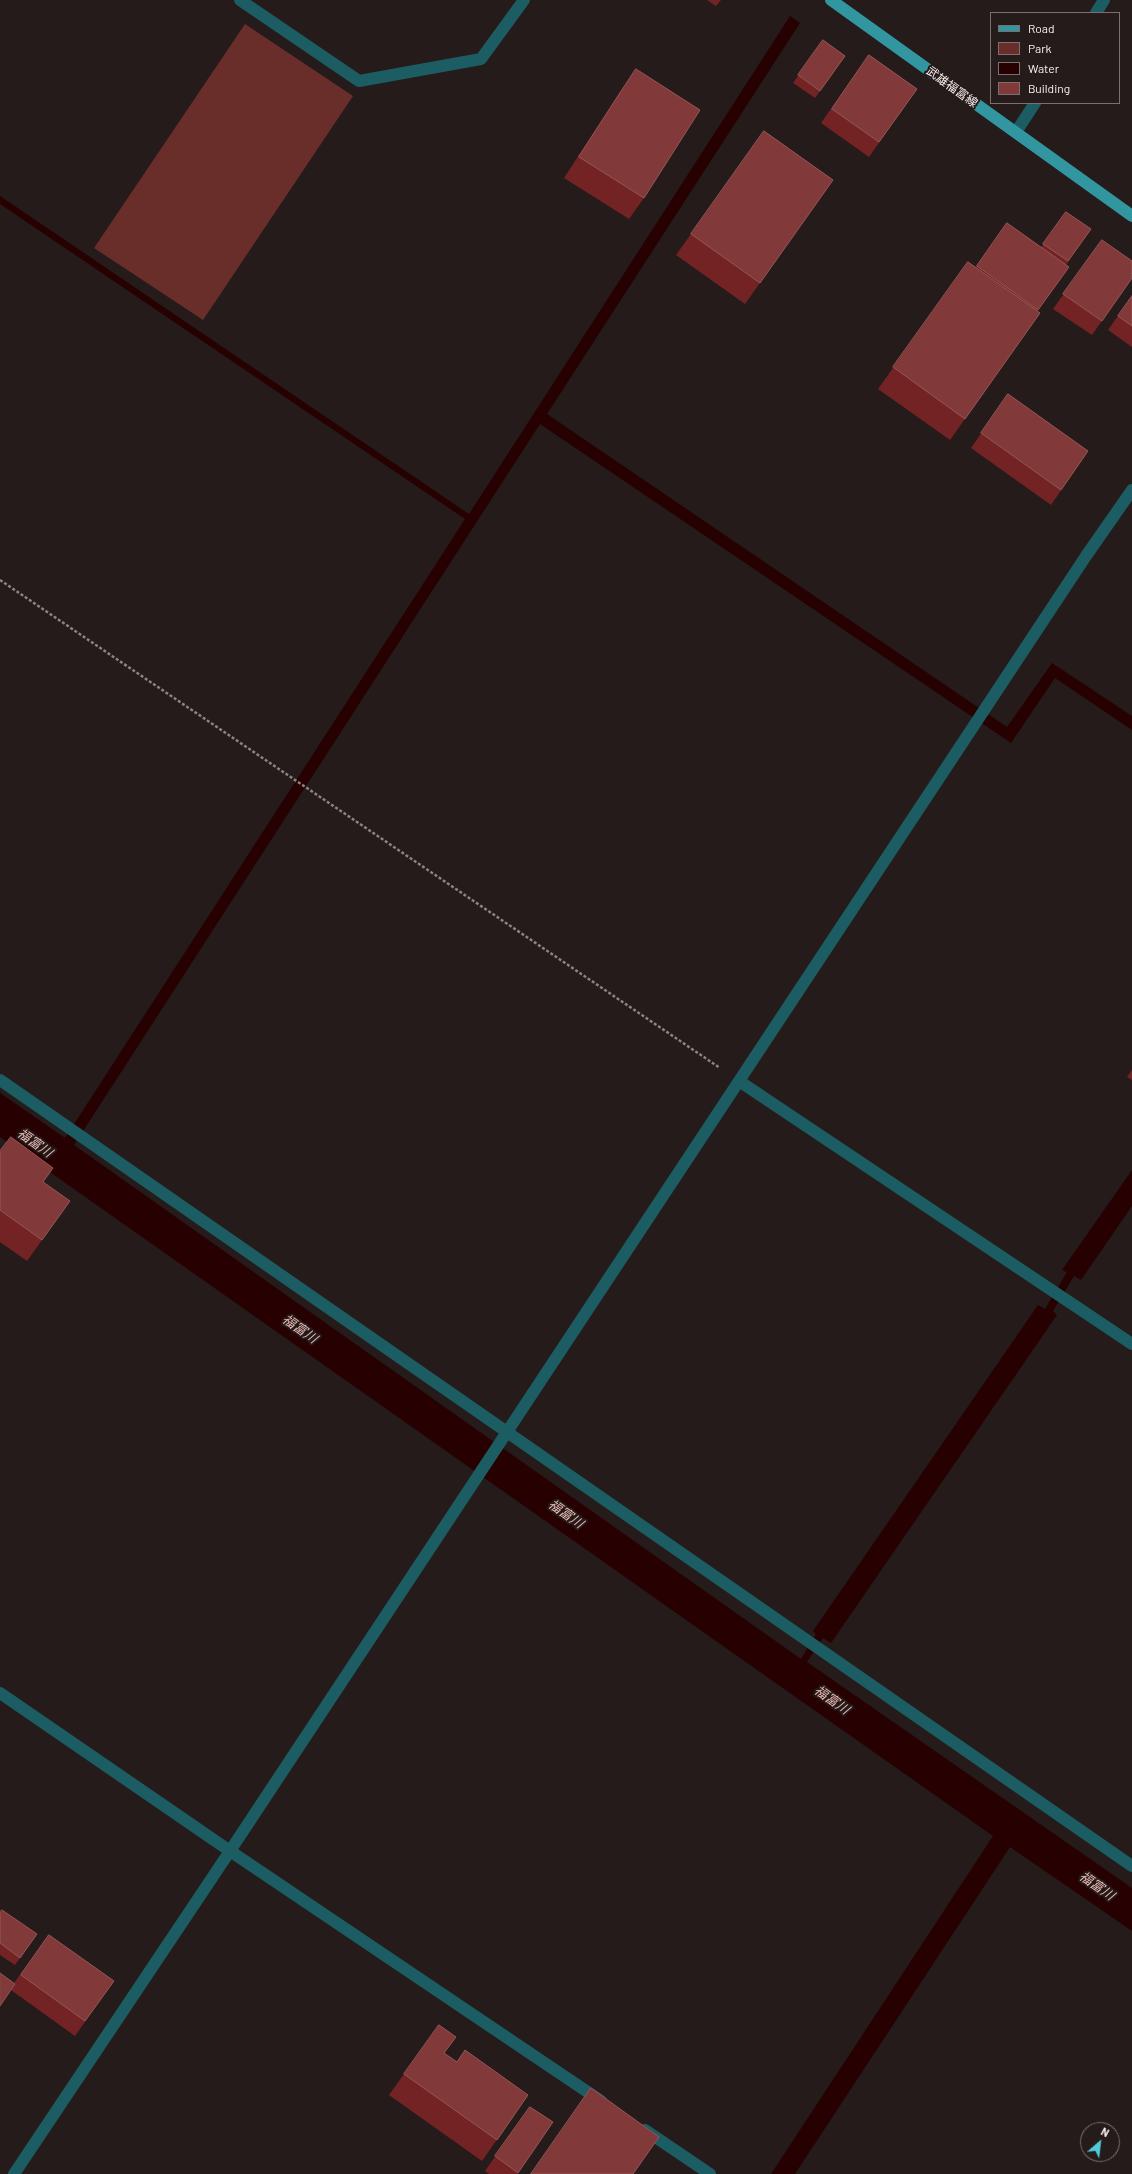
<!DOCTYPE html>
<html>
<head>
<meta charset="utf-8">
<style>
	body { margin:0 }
	#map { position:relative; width:1132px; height:2174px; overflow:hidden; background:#251b1a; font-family:Barlow,sans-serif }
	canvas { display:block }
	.legend { position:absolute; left:990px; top:12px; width:130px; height:92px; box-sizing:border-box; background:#251b1a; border:1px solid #79706f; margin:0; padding:5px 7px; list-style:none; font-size:12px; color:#f8f0ef }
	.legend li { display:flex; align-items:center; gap:8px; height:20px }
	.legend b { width:20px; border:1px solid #79706f }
	.north { position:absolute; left:1080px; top:2122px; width:40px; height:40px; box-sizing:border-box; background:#251b1a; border:1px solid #79706f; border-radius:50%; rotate:28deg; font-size:11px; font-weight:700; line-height:16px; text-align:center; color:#f8f0ef }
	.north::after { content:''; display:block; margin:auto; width:14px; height:18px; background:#52cbd8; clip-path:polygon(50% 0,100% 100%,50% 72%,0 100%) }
</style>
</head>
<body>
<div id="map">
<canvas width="1132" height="2174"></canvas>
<ul class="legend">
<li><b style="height:5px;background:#3296a1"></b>Road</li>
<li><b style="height:11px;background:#692d2a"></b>Park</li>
<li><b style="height:11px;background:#270001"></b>Water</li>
<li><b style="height:11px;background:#82393a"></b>Building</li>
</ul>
<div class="north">N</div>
</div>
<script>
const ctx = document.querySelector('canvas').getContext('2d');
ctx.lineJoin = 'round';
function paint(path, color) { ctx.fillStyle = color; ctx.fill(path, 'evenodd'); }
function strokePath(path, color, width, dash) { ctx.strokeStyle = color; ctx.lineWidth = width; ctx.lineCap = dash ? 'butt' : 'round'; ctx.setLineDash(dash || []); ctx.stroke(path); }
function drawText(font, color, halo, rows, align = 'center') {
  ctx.font = font + ' Barlow,"Noto Sans JP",sans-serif'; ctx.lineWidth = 4; ctx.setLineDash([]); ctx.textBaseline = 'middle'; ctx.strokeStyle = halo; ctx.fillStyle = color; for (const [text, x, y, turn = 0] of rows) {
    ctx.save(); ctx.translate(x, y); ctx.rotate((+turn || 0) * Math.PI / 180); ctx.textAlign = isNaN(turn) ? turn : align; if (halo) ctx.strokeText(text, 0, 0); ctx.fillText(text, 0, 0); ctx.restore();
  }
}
const green = new Path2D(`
	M245 24 353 96 203 320 94 248Z`);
const water = new Path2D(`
	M790 16 800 23 547 414 1007 727 1052 663 1132 716V730L1055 678 1011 743 540 424 74 1145 801 1659 816 1634 813 1631 1038 1305 1045 1309 1067 1272 1062 1270 1132 1170V1206L1081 1280 1074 1276 1053 1311 1057 1315 831 1643 823 1638 807 1662 1132 1888V1931L1010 1847 795 2174H771L993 1836 0 1137V1093L65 1138 465 519 0 204V196L469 514Z`);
const path = new Path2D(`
	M0 580 720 1068`);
const street = new Path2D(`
	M240 0 359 81 481 59 524 0
	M1096 13 1104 0
	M1016 132 1035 103
	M0 1080 1132 1866
	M739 1081 1132 1344
	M0 1693 230 1851 601 2101
	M645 2130 710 2174
	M14 2174 230 1851 1086 556 1132 490`);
const primary = new Path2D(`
	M831 0 1132 216`);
const wall = new Path2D(`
	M707 0H721L716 6Z
	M823 40 845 56 815 98 793 83Z
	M869 55 917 89 869 157 821 123Z
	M636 69 644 198 629 219 564 178 621 90Z
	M764 131 833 180 745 304 676 255Z
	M1066 212 1091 229 1066 265 1037 311 1040 313 950 440 878 389 968 262 976 267 1007 223 1041 247Z
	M1102 240 1132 278 1092 335 1053 309Z
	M1132 296V347L1108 330Z
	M1008 394 1088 451 1051 505 971 448Z
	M1132 1070V1080L1127 1077Z
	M0 1151 70 1201 27 1261 0 1242Z
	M0 1912 37 1934 15 1965 0 1955Z
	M49 1935 114 1981 75 2036 11 1990 14 1983Z
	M439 2025 444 2053 457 2062 528 2095 482 2161 389 2095Z
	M530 2107 553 2122 517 2174H489L485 2171Z`);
const building = new Path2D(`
	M823 40 845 56 820 91 798 75Z
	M869 55 917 89 879 142 832 109Z
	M636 69 700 110 644 198 579 157Z
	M764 131 833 180 760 283 691 234Z
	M1066 212 1091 229 1068 261 1043 244Z
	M1007 223 1069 267 1038 310 977 266Z
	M1102 240 1132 261V278L1102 321 1063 294Z
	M968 262 1040 313 965 419 893 367Z
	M1132 296V326L1118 316Z
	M1008 394 1088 451 1061 490 981 433Z
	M11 1137 53 1168 43 1182 70 1201 42 1240 0 1210V1151Z
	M2 1910 37 1934 20 1958 0 1943V1912Z
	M49 1935 114 1981 85 2021 21 1975Z
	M0 1973 15 1984 0 2006Z
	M439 2025 456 2037 444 2053 457 2062 465 2050 528 2095 497 2140 404 2074Z
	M591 2088 659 2137 633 2174H531Z
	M530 2107 553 2122 518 2173 495 2156Z`);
const streetNames = [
	["武雄福富線",952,87,36]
];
const waterNames = [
	["福富川",35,1143,35],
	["福富川",300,1329,35],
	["福富川",566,1514,35],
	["福富川",832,1700,35],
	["福富川",1097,1886,35]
];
paint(green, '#692d2a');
paint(water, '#270001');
strokePath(path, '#8c8382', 2.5, [3, 2]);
strokePath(street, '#1c5c63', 12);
strokePath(primary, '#3296a1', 12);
paint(wall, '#742324');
paint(building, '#82393a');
strokePath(building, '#955656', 1);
drawText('12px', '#f8f0ef', '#251b1a', streetNames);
drawText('italic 13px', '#efbdb7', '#251b1a', waterNames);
</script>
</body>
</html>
